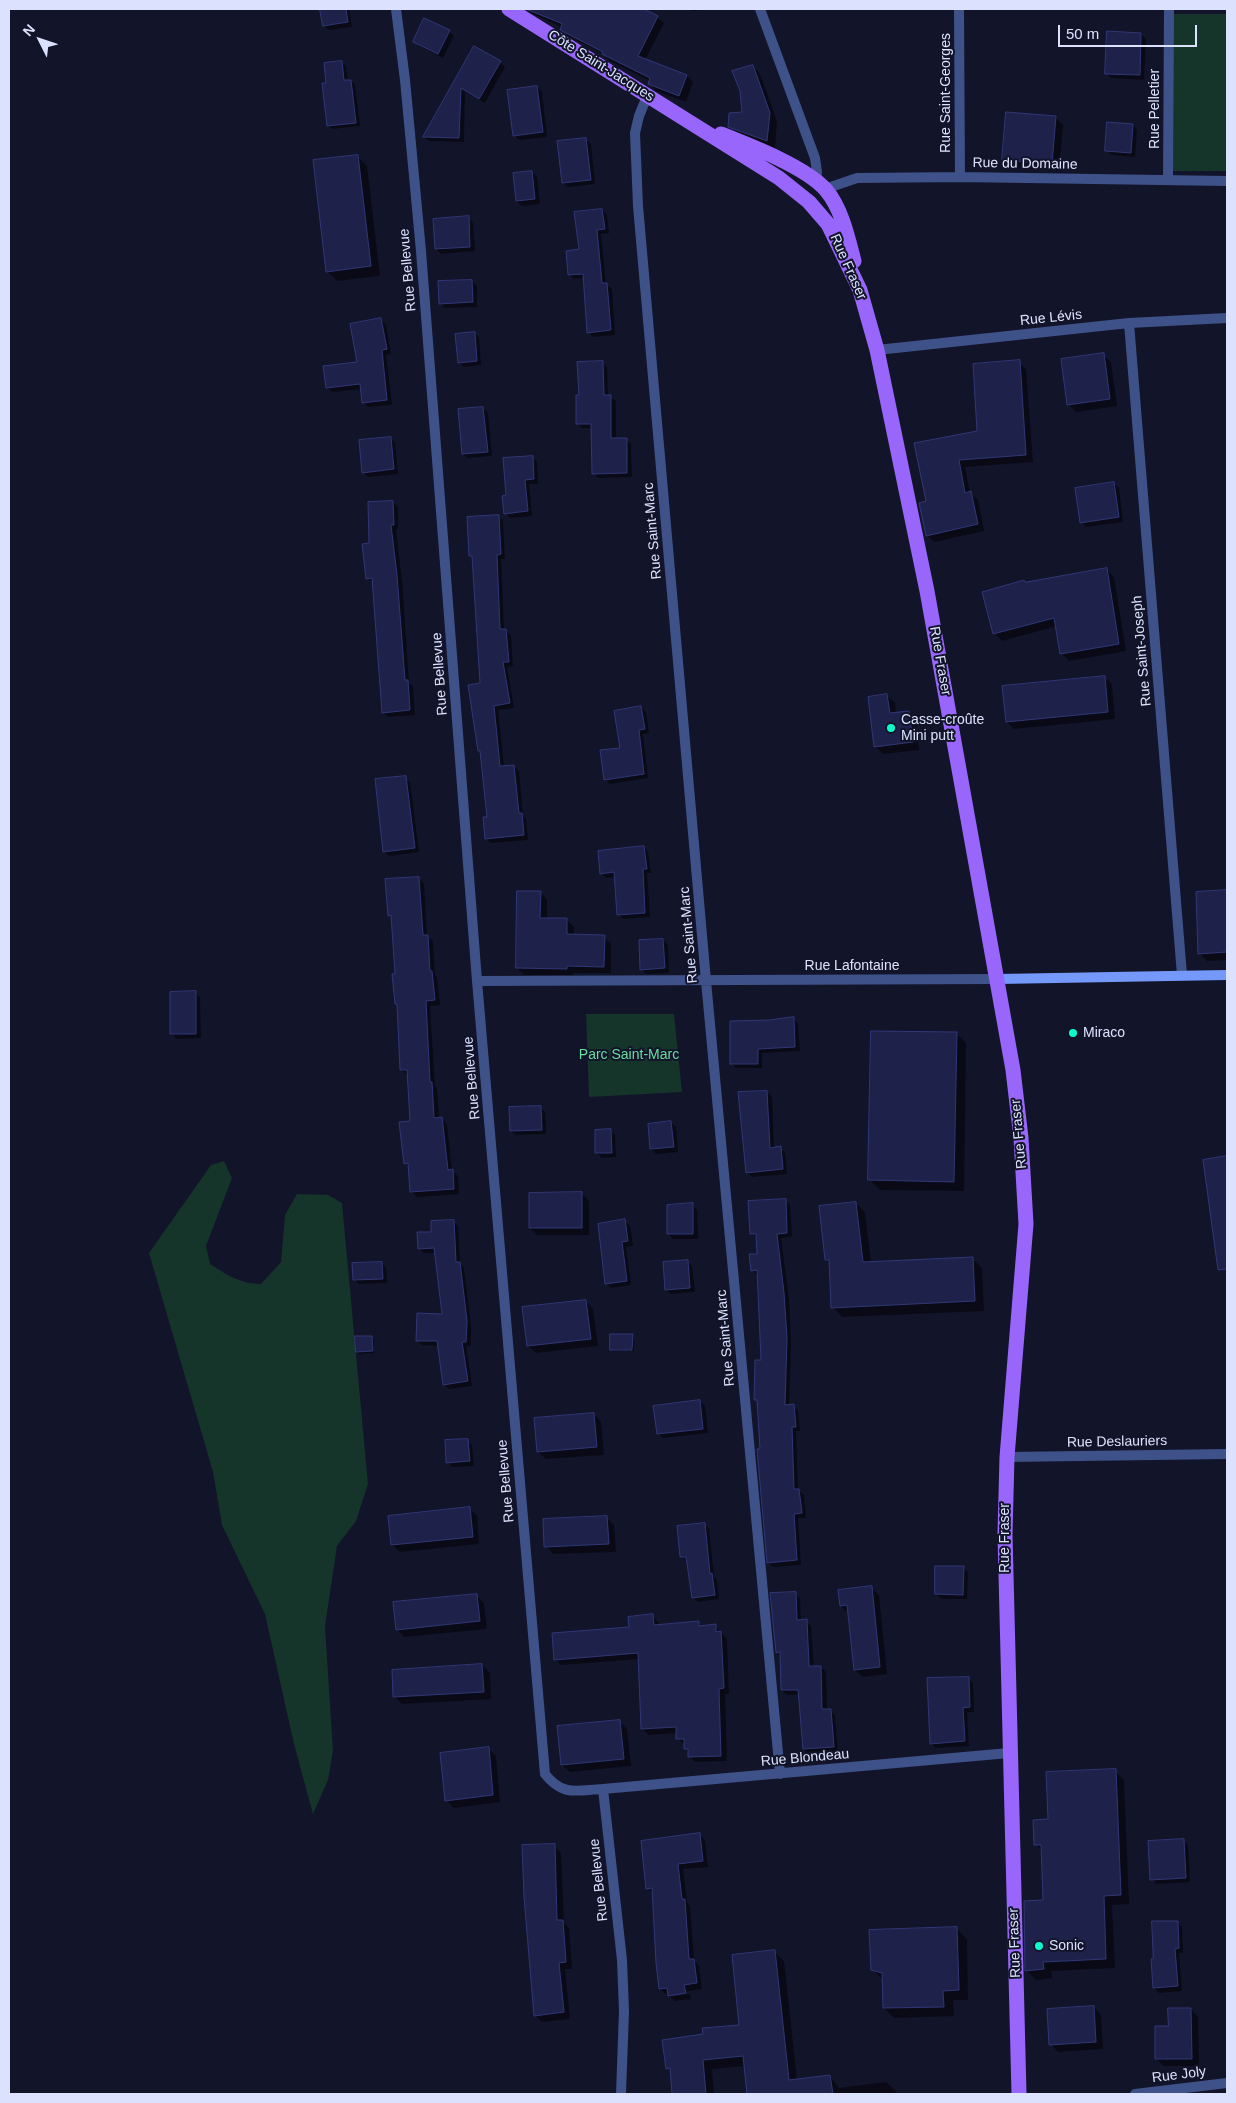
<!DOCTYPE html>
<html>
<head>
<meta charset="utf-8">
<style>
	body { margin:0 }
	#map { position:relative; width:1236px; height:2103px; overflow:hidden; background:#12142a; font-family:Helvetica,sans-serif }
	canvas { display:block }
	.frame { position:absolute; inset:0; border:10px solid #dce2fe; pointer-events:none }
	.north { position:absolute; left:15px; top:15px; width:50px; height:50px; -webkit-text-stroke:4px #12142a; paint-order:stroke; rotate:311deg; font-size:14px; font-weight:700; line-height:20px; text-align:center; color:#dce2fe }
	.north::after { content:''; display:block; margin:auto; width:18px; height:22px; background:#dce2fe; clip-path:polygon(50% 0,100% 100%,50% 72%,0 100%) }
	.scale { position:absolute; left:1058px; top:25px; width:139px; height:22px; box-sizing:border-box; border:2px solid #dce2fe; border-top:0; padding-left:6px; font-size:15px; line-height:18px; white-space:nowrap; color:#dce2fe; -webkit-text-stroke:4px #12142a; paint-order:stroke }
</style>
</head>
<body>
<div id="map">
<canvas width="1236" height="2103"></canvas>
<div class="frame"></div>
<div class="north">N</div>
<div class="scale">50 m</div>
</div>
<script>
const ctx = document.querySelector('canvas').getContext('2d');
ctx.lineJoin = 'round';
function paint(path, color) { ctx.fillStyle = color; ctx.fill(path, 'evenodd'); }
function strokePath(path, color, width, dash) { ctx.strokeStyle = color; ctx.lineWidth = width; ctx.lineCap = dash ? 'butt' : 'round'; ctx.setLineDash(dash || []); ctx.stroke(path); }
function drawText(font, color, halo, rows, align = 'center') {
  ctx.font = font + ' Helvetica,sans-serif'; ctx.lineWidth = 4; ctx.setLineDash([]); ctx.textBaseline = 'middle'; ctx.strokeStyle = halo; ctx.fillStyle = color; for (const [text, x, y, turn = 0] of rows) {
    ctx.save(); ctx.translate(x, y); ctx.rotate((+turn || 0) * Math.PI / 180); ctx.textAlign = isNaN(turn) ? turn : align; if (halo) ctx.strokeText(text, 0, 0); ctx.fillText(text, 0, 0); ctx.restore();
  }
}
const green = new Path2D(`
	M1170 14H1227V171H1171Z
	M586 1014H674L682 1092 589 1097Z
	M224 1161 232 1178 206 1246 210 1264C227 1275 241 1284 261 1284L281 1262 285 1215 297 1194 328 1195 342 1203 368 1484 356 1521 337 1546 325 1626 333 1751 328 1780 313 1814 294 1744 265 1614 222 1525 213 1472 149 1253 211 1165Z`);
const shadow = new Path2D(`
	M322 9H349L352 27 329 30 324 26Z
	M527 9H604L622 18 626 9H641L657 17 664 23 645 60 687 76 693 82 686 102 656 91 649 84 650 81 610 61 604 54 568 36 562 30V27L531 13Z
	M691 9H713L693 11Z
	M449 31 454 36 443 58 419 46 414 41Z
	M1141 34 1146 39 1144 80 1111 78 1106 73Z
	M475 48 500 62 505 67 485 103 465 92 464 142 429 141 424 137Z
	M341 62 346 66 348 81H351L355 85 360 126 332 129 328 125V84Z
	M753 66 760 74 777 121 775 148 737 134 730 126 743 113Z
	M537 87 542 92 547 137 519 140 514 135Z
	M1055 117 1063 125 1059 171 1011 167 1004 160Z
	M1133 125 1137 130 1135 157 1112 155 1107 150Z
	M586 139 591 144 595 184 568 187 563 182Z
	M357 156 367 166 380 276 337 281 327 271Z
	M532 172 537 177 540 204 522 206 517 201Z
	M602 210 607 215 609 233 601 234 606 284 612 289 615 335 593 337 589 332 584 278 574 279 569 274Z
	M468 218 473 223 475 251 441 254 436 249Z
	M472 281 477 286V307L445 308 440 303Z
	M381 320 386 325 391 354 386 355 392 405 368 407 364 402 362 389 332 392 327 387 358 363Z
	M475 333 479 338 481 365 464 367 459 362Z
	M1103 355 1111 362 1117 406 1076 412 1068 404Z
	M602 362 607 367 608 396 616 401V439H626L631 444 632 477 598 478 594 473 593 428H582L577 423 580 396Z
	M1019 362 1026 369 1033 462 965 467 970 493 978 500 984 531 934 542 927 535V502L978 432Z
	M483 408 488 413 492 456 468 458 463 454Z
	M391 438 395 443 398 474 368 477 363 472Z
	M532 457 537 462 538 484H529L532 516 510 518 506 513 507 496Z
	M1114 483 1119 488 1123 522 1086 527 1081 522Z
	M393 502 398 507V529H396L402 581 409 683 413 686 415 715 388 717 383 712 374 583 367 578Z
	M499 517 503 521 505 559H501L504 630 511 635 513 666 507 667 514 708 498 710 504 767 514 766 519 771 523 816 526 819 528 840 491 843 486 838 488 818 481 754 479 751 481 684 474 559 470 556Z
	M1106 569 1114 577 1126 651 1069 661 1061 653 1057 626 1002 641 995 633 1025 583Z
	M1104 677 1112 684 1115 719 1014 729 1007 722Z
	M887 696 895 703 896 714 909 712 916 720 919 750 883 754 875 746Z
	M641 707 646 712 649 733 643 734 648 778 610 784 605 779Z
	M405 777 410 782 419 852 389 856 384 851Z
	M644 847 648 852 651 873H647L650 917 623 919 619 914 616 877 606 878 601 873Z
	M419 878 424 884 427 936 433 941 435 975 437 977 440 1005 430 1006 435 1086 437 1088 439 1119 441 1118 447 1124 452 1171 458 1176 459 1194 417 1197 412 1192 410 1168 405 1163 412 1122 408 1075 401 1070 398 1006 396 1004 392 919 389 915Z
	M540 892 547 899V920H567L574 927V936L604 937 611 944V973H573V975H524L517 968Z
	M1227 892V960L1207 961 1199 953 1197 893Z
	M663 940 668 945 669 973 646 974 641 969Z
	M195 993 200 997 201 1038 177 1039 172 1034Z
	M794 1019 798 1024 800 1051 762 1053V1068H736L731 1063Z
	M956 1033 966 1043 964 1191 880 1190 870 1180Z
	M767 1092 772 1097 774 1148H780L785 1153 787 1174 752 1177 747 1173Z
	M540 1107 545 1112 546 1134 516 1135 511 1131Z
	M671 1123 676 1127 678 1152 656 1154 651 1149 649 1125Z
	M610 1130 615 1135 616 1157 602 1158 597 1153Z
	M1227 1158V1266L1205 1161Z
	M581 1193 589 1201V1235H537L530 1228Z
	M785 1200 790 1205 792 1237 781 1238 789 1299 791 1344 789 1406H794L798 1411 800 1431H796L798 1490 804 1495 806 1518H798L801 1565 773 1567 768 1563 759 1402 756 1399 763 1362 757 1275 752 1270 758 1255 757 1238 751 1233Z
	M856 1203 865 1212 871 1263 972 1258 982 1268 984 1311 842 1317 833 1307 831 1264 826 1260Z
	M692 1205 697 1210 698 1239H673L668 1234Z
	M453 1221 458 1226 460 1263 464 1268 471 1326V1346H466L472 1386 449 1389 444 1384 438 1346 422 1345 418 1341 443 1315 436 1253H424L419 1248 433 1233Z
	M625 1221 630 1226 633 1246 626 1247 631 1285 611 1288 606 1283Z
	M687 1261 692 1266 695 1292 671 1294 666 1290Z
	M382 1263 386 1268 387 1283 359 1284 354 1279Z
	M586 1301 593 1309 598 1346 536 1353 528 1346Z
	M632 1335 634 1337V1351H613L611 1349Z
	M371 1337 374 1339V1353L359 1354 357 1352Z
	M700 1401 705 1406 708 1433 663 1438 658 1434Z
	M594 1414 601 1422 604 1455 546 1459 538 1452 536 1419Z
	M467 1440 472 1445 474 1466 452 1467 448 1462Z
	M469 1508 477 1516 479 1544 400 1552 392 1545Z
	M607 1518 614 1525 616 1552 553 1554 546 1546Z
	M704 1524 709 1529 714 1577 717 1580 719 1599 698 1602 693 1597 688 1561 681 1557Z
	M963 1567 968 1572 967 1599H941L936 1594Z
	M871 1588 879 1595 887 1674 863 1677 855 1670 848 1613 841 1606Z
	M795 1593 800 1598 801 1621H806L811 1626 814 1668 821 1667 826 1672 827 1710H830L835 1715 838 1751 809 1754 804 1749 800 1694 787 1695 782 1690V1658L777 1653Z
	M476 1595 484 1603 487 1629 404 1637 397 1629Z
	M652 1615 658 1622 659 1625 698 1622 703 1627 715 1626 727 1639 729 1694H725L727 1761 695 1762 689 1756 685 1745 678 1739 677 1733 649 1735 642 1729 640 1659 561 1665 555 1659 630 1628Z
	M482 1665 490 1673 491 1699 402 1704 395 1697Z
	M968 1678 973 1683 974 1712H967L969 1746 936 1748 931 1743Z
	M619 1721 627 1729 631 1766 570 1772 562 1765Z
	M488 1749 496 1756 500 1802 454 1808 446 1800Z
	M1115 1771 1124 1780 1129 1904 1112 1905 1115 1968 1051 1971 1052 1978 1036 1980 1027 1971 1044 1902 1042 1851 1036 1845 1049 1820Z
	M700 1834 705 1840 708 1867 683 1869 687 1902 690 1906 694 1960 699 1966 702 1989 672 1994V1996L690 1994 691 1999 675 2001 660 1989 654 1894 648 1888Z
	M1183 1840 1188 1845 1190 1882 1156 1884 1152 1879Z
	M554 1846 561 1853 564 1923 569 1928 572 1969H565L570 2019 542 2022 535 2015Z
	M1177 1922 1182 1927 1183 1953H1179L1182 1991 1159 1993 1154 1988Z
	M956 1928 967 1939 968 2000H953L954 2016 894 2018 884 2008 883 1980 872 1969Z
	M774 1952 784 1961 797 2080 830 2076 839 2088 886 2082 896 2091V2094H748L745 2066 712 2069 714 2094H674L672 2072 668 2068 704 2035 741 2026Z
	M1094 2007 1101 2015 1103 2049 1058 2052 1051 2044Z
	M1191 2009 1198 2017 1199 2066H1164L1156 2059 1169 2027Z`);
const building = new Path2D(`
	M320 9H346L348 22 323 26Z
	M526 9H644L658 16 638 56 687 75 679 96 648 84 650 78 602 54 603 52 560 30 562 24Z
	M424 18 450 30 438 54 413 42Z
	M1107 31 1141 33 1140 75 1105 74Z
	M474 46 501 61 479 99 461 88 459 138 423 137Z
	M342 61 344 80H351L356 123 327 126 322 83H326L324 63Z
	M753 65 770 113 767 141 728 127 729 113 742 112 740 91 732 71Z
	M537 86 543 132 513 136 507 90Z
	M1006 112 1056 116 1052 164 1002 160Z
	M1107 122 1133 124 1131 153 1105 151Z
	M586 138 591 180 562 183 557 141Z
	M358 155 371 266 326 272 313 160Z
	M532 171 535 199 516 201 513 173Z
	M602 209 605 229 597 230 602 283H607L611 330 587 333 583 274 568 275 566 251 579 249 574 212Z
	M469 216 470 247 435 249 433 219Z
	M472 280 473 302 439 304 438 281Z
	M381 318 387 349 382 350 387 400 362 403 360 384 326 388 323 366 357 362 350 324Z
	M475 332 477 361 458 363 455 334Z
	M1104 353 1110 399 1067 405 1061 359Z
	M1020 360 1026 455 959 460 965 493 971 491 978 524 926 536 919 503 926 501 914 443 977 431 973 364Z
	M603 361 604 395H611V438H627V473L592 474 591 424H576V395H579L577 362Z
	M483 407 488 452 462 454 458 409Z
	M391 437 394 469 362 473 359 440Z
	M533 456 534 479 525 480 528 511 504 514 502 496 506 495 503 458Z
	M1114 482 1119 517 1080 523 1075 488Z
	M393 501 394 525H391L397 575 405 680H408L410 710 382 713 372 578 366 579 362 544 369 543 368 502Z
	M499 515 501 554 497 555 500 629H506L509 662H503L510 703 494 706 500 766 514 765 519 813H522L524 835 485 839 483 817H487L480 751H478L468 685 480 683 472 556H469L467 517Z
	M1107 568 1119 644 1060 654 1054 618 993 634 982 592 1024 580 1025 582Z
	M1105 676 1108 712 1006 722 1002 686Z
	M887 694 890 713 909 711 913 742 874 747 868 697Z
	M641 706 645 729 639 730 644 774 604 780 600 750 620 748 614 711Z
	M406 776 415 848 383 852 375 779Z
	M644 846 647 869H643L645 913 617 915 614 872 600 874 598 851Z
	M419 877 423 935H428L430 971H432L435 1000 426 1001 430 1082H432L434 1118 442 1117 448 1170 453 1169 454 1189 410 1192 408 1163 404 1164 399 1122 410 1121 407 1070H400L397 1004H395L392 974H395L391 915 388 916 385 879Z
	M1227 890V952L1198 954 1196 892Z
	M517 891H541L540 918H567V934L605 935 604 967 567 966V969L516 968Z
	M663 939 665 968 640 970 639 940Z
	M196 991V1034H170V992Z
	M794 1017 795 1047 758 1049V1064H730V1021L769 1020Z
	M871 1031 957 1032 954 1182 868 1180Z
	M767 1091 770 1148 781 1146 783 1169 746 1173 738 1092Z
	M541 1106 542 1130 510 1131 509 1107Z
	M671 1121 674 1147 650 1149 648 1124Z
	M611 1129 612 1153H595V1130Z
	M1227 1156V1269L1218 1270 1203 1160Z
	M582 1192V1228H529V1193Z
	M786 1199 787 1233 777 1234 784 1293 787 1338 785 1405 794 1404 796 1427H792L794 1489H799L802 1513 794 1514 797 1560 767 1563 757 1449H760L757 1400H754L755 1360H761L757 1270 751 1271 749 1254H757L756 1234H750L748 1201Z
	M856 1202 863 1262 973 1257 975 1301 831 1308 829 1260H825L819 1206Z
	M693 1203V1234H667V1205Z
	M625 1219 628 1241 622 1242 627 1281 605 1284 598 1224Z
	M454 1220 456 1262H460L467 1321 466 1342H462L468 1381 443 1385 437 1341H416L417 1313 442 1314 434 1248 418 1249 417 1232H431V1221Z
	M688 1260 690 1288 665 1290 663 1262Z
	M382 1262 383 1279 353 1280 352 1263Z
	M586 1300 591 1339 527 1346 522 1307Z
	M610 1334H633L632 1350H610Z
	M355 1336H372L373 1351 356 1352Z
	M700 1400 703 1429 657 1434 653 1406Z
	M594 1413 597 1447 537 1452 534 1418Z
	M468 1439 470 1461 446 1463 445 1440Z
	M470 1507 473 1537 391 1545 388 1516Z
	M607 1516 609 1544 544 1547 543 1519Z
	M705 1523 710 1574 712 1573 715 1595 692 1598 686 1557H680L677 1526Z
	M935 1566H964L963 1595 935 1594Z
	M872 1586 880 1667 854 1670 847 1605 840 1606 838 1590Z
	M796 1592 797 1620 807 1619 809 1666H821L822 1709H831L834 1747 803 1749 798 1690H781L780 1652 776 1653 770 1593Z
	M477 1594 480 1621 396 1630 393 1602Z
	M653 1614 654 1625 699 1621V1626L716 1624V1632L721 1631 724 1688 719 1689 721 1756 688 1757V1749H684V1739H676V1727L641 1729 638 1653 554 1660 552 1633 629 1627 628 1617Z
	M482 1664 484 1692 393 1697 392 1670Z
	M969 1677 970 1707 963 1708 965 1741 930 1744 927 1678Z
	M620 1720 624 1759 561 1765 557 1726Z
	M489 1747 493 1795 445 1801 440 1753Z
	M1116 1769 1121 1895 1104 1896 1106 1959 1043 1962 1044 1969 1025 1971 1024 1901 1043 1900 1041 1845H1034L1033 1820 1048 1819 1046 1772Z
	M700 1833 703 1861 678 1864 682 1899H685L689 1959H694L697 1983 684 1985 686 1993 668 1996 667 1988 659 1989 656 1963 652 1888 646 1889 641 1841Z
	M1184 1839 1186 1878 1150 1880 1148 1841Z
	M555 1844 557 1920H563L566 1962 559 1963 564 2012 534 2016 524 1897 522 1845Z
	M1152 1921H1178L1179 1948 1175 1949 1178 1986 1153 1988 1151 1959 1153 1958Z
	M957 1927 959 1990 943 1991 944 2007 883 2008 882 1973 871 1970 869 1930Z
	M775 1950 789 2080 830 2075 833 2094H747L743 2056 703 2060 706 2094H672L670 2068 666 2069 662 2040 703 2034 702 2028 739 2025 732 1955Z
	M1094 2006 1096 2042 1049 2045 1047 2009Z
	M1168 2008H1191L1192 2059H1155V2026H1168Z`);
const street = new Path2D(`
	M396 9 405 80 421 251 477 981 545 1774C563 1797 577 1790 603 1789L1009 1753
	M760 9 815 158 817 172 816 182
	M959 9 960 177
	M648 94 639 116 635 133 638 206 706 981 780 1774
	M1168 180 1169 9
	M825 189 857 178 960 177 1227 181
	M1129 323 1182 975
	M877 350 1129 323 1227 318
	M477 981 998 979
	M1007 1457 1227 1454
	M603 1789 622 1960 624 2011 621 2094
	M1135 2094 1227 2083`);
const secondary = new Path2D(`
	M998 979 1227 975`);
const primary = new Path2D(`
	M509 9 779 178 809 202 828 224 860 290 877 350 927 591 1013 1070 1021 1138 1026 1224 1007 1457 1005 1534 1019 2094
	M721 134C749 145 806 167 826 190 842 209 848 238 854 261`);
const markers = [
	[891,728,5,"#0df9cc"],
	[1073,1033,5,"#0df9cc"],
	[1039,1946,5,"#0df9cc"]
];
const streetNames = [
	["Côte Saint-Jacques",601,66,32],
	["Rue Saint-Georges",946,93,-90],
	["Rue Pelletier",1155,109,-90],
	["Rue du Domaine",1025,164,1],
	["Rue Fraser",848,267,66],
	["Rue Bellevue",408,270,-95],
	["Rue Lévis",1051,318,-6],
	["Rue Saint-Marc",653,531,-95],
	["Rue Saint-Joseph",1142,651,-95],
	["Rue Fraser",940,661,80],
	["Rue Bellevue",440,674,-94],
	["Rue Saint-Marc",689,935,-95],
	["Rue Lafontaine",852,966],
	["Rue Bellevue",472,1078,-95],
	["Rue Fraser",1019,1134,-95],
	["Rue Saint-Marc",726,1338,-95],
	["Rue Deslauriers",1117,1442,-1],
	["Rue Bellevue",506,1481,-95],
	["Rue Fraser",1005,1538,-90],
	["Rue Blondeau",805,1758,-5],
	["Rue Bellevue",599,1880,-96],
	["Rue Fraser",1015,1943,-92],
	["Rue Joly",1179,2075,-7]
];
const poiNames = [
	["Casse-croûte",901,720],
	["Mini putt",901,736],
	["Miraco",1083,1033],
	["Sonic",1049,1946]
];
const parkNames = [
	["Parc Saint-Marc",629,1055]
];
paint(green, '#15342a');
paint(shadow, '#0007');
paint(building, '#1e224b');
strokePath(building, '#313776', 1);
strokePath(street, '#3e5188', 10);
strokePath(secondary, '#7599fb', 10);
strokePath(primary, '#9866fb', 15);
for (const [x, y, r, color] of markers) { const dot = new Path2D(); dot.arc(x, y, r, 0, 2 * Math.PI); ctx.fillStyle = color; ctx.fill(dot); strokePath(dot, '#12142a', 2); }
drawText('14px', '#dce2fe', '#12142a', streetNames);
drawText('14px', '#dce2fe', '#12142a', poiNames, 'left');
drawText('14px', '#68de9e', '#12142a', parkNames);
</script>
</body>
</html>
